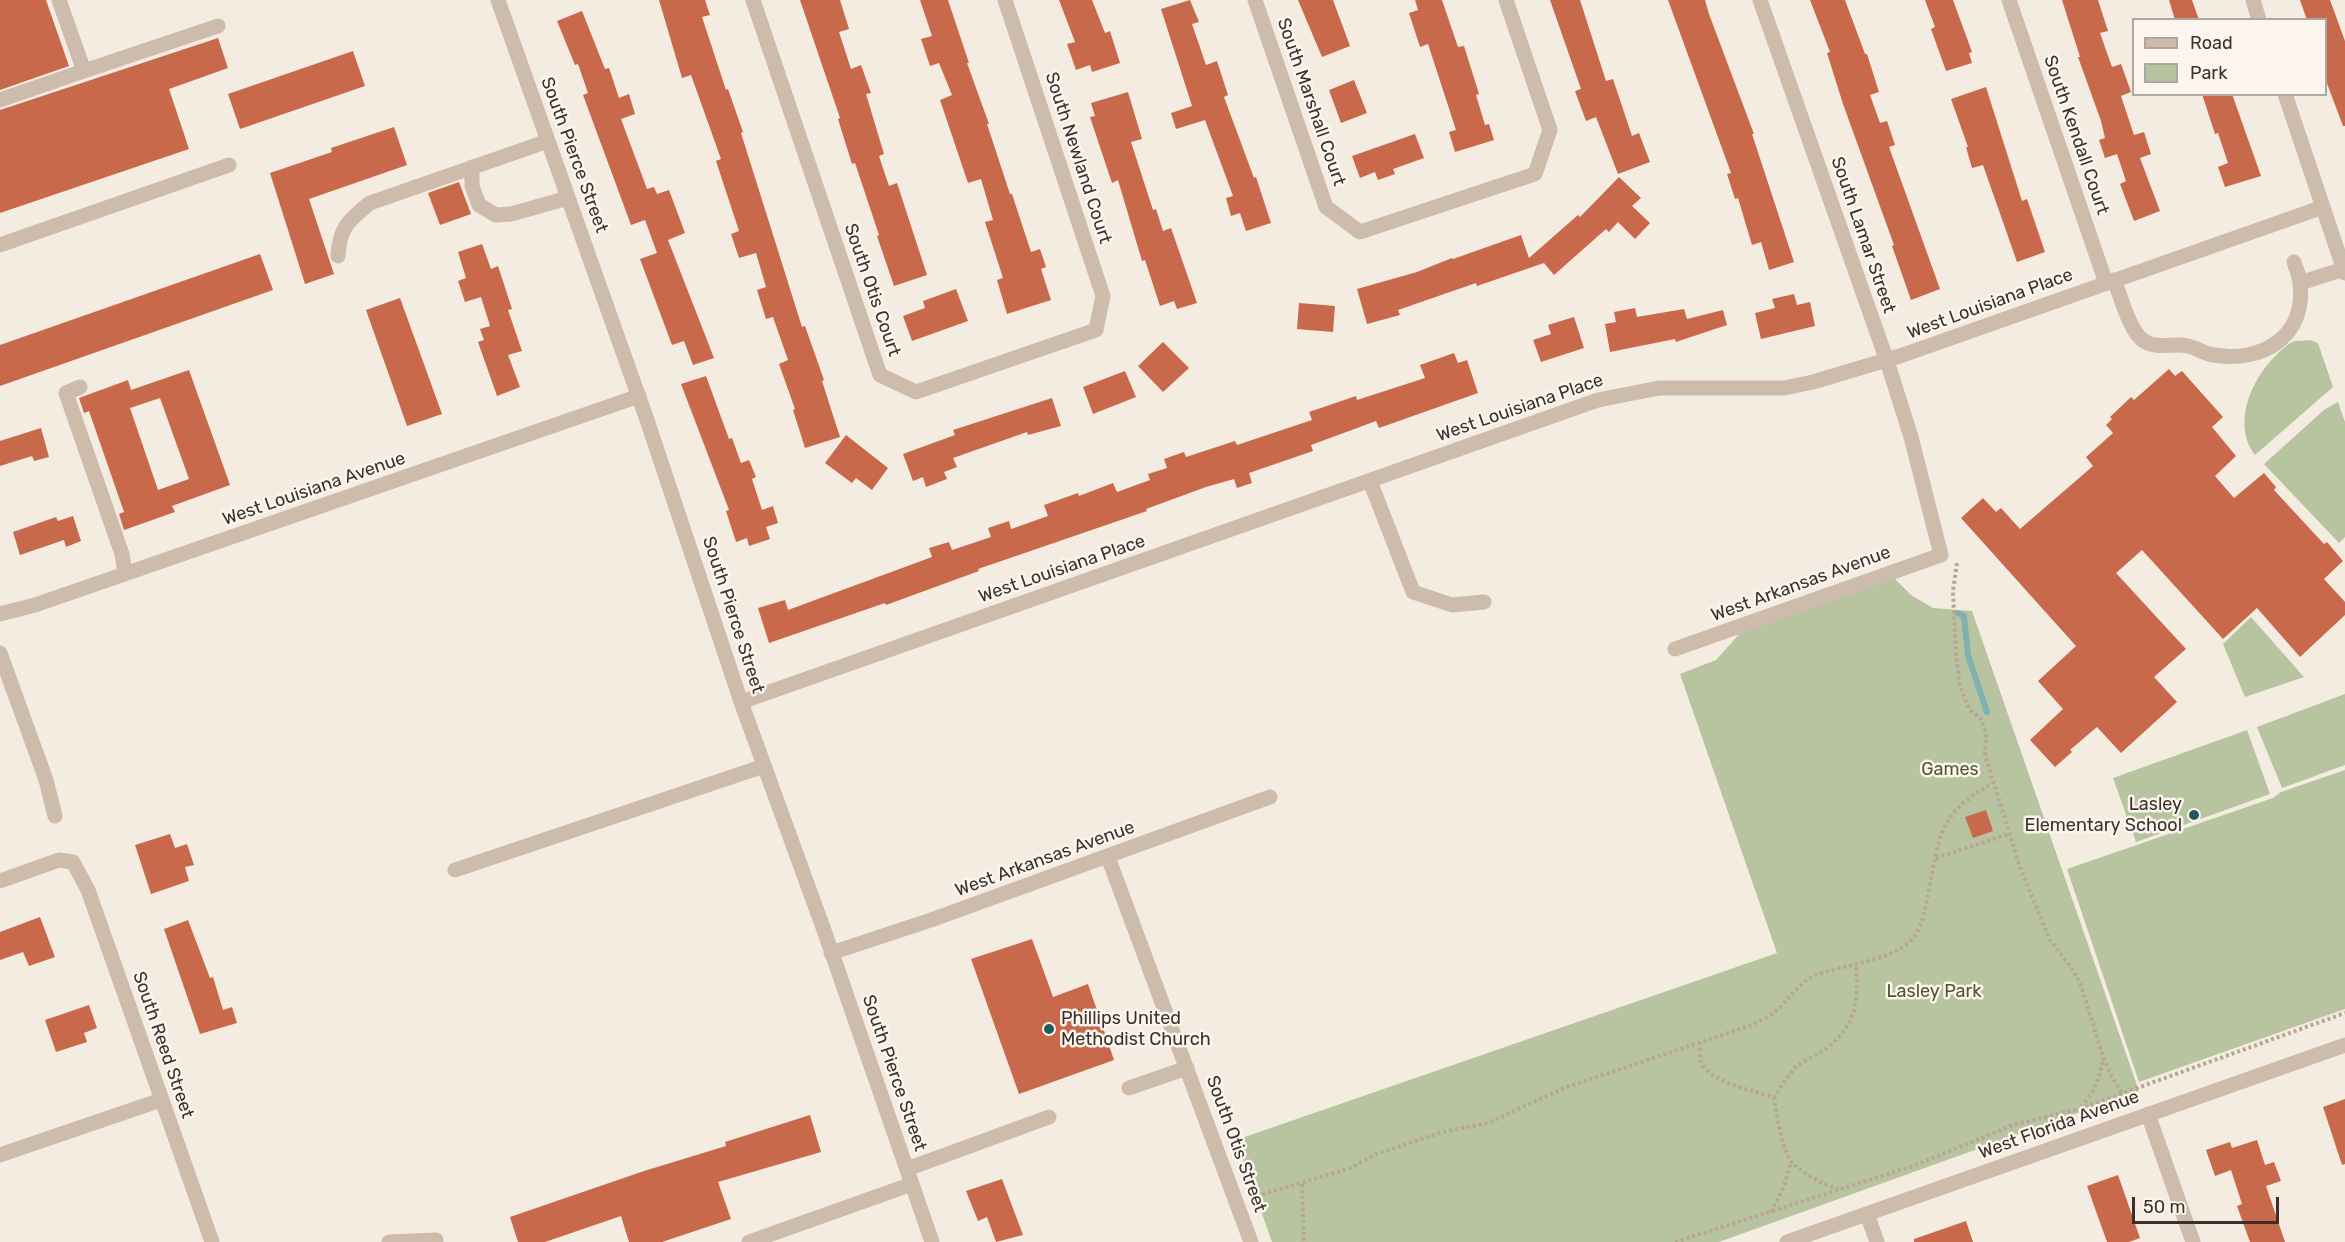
<!DOCTYPE html>
<html>
<head>
<meta charset="utf-8">
<style>
	body { margin:0 }
	#map { position:relative; width:2345px; height:1242px; overflow:hidden; background:#f4ebe1; font-family:Rubik,sans-serif }
	canvas { display:block }
	.legend { position:absolute; left:2132px; top:18px; width:195px; height:78px; box-sizing:border-box; background:#fbf5ee; border:2px solid #aea6a0; margin:0; padding:8px 10px; list-style:none; font-size:18px; color:#3b302b }
	.legend li { display:flex; align-items:center; gap:12px; height:30px }
	.legend b { width:30px; border:2px solid #aea6a0 }
	.scale { position:absolute; left:2132px; top:1197px; width:147px; height:27px; box-sizing:border-box; border:3px solid #3b302b; border-top:0; padding-left:8px; font-size:18px; line-height:21px; white-space:nowrap; color:#3b302b; -webkit-text-stroke:4px #fbf5ee; paint-order:stroke }
</style>
</head>
<body>
<div id="map">
<canvas width="2345" height="1242"></canvas>
<ul class="legend">
<li><b style="height:8px;background:#cdbbac"></b>Road</li>
<li><b style="height:16px;background:#b8c4a0"></b>Park</li>
</ul>
<div class="scale">50 m</div>
</div>
<script>
const ctx = document.querySelector('canvas').getContext('2d');
ctx.lineJoin = 'round';
function paint(path, color) { ctx.fillStyle = color; ctx.fill(path, 'evenodd'); }
function strokePath(path, color, width, dash) { ctx.strokeStyle = color; ctx.lineWidth = width; ctx.lineCap = dash ? 'butt' : 'round'; ctx.setLineDash(dash || []); ctx.stroke(path); }
function drawText(font, color, halo, rows, align = 'center') {
  ctx.font = font + ' Rubik,sans-serif'; ctx.lineWidth = 5; ctx.setLineDash([]); ctx.textBaseline = 'middle'; ctx.strokeStyle = halo; ctx.fillStyle = color; for (const [text, x, y, turn = 0] of rows) {
    ctx.save(); ctx.translate(x, y); ctx.rotate((+turn || 0) * Math.PI / 180); ctx.textAlign = isNaN(turn) ? turn : align; if (halo) ctx.strokeText(text, 0, 0); ctx.fillText(text, 0, 0); ctx.restore();
  }
}
const green = new Path2D(`
	M2310 340 2318 343 2333 387 2255 455C2228 419 2258 364 2292 342 2296 340 2305 341 2310 340Z
	M2338 402 2345 422V537L2339 543 2264 464 2324 410Z
	M1894 578 1911 595 1933 608 1972 611 2139 1091 1719 1242H1272L1236 1140 1777 953 1680 674 1716 660 1742 631Z
	M2251 617 2304 677 2245 697 2223 644Z
	M2345 694V765L2282 788 2257 727Z
	M2247 730 2270 794 2136 842 2113 778Z
	M2345 770V1009L2139 1082 2067 869 2273 798 2281 792Z`);
const stream = new Path2D(`
	M1957 613 1964 616 1968 655 1987 712`);
const building = new Path2D(`
	M0 0H46L69 66 0 90Z
	M659 0H705L710 15 702 17 726 90 728 89 743 132 741 133 802 327 805 326 824 380 822 381 840 437 805 448 793 410 795 409 779 364 788 360 773 317 766 319 757 290 766 287 756 253 739 258 731 234 739 231 716 161 721 159 691 75 682 78Z
	M800 0H840L849 29 839 32 851 69 861 65 871 93 866 94 884 154 879 156 889 186 897 183 927 275 894 286 877 236 879 235 855 163 852 164 838 119 840 118Z
	M920 0H948L969 63H967L989 124H987L1010 194H1012L1031 252 1040 249 1046 267 1041 269 1051 300 1007 314 997 280 1003 278 985 222 993 220 981 179 968 183 940 100 952 95 939 63 930 66 921 39 932 36Z
	M1059 0H1092L1105 33 1110 31 1120 63 1092 72 1090 65 1076 70 1067 44 1075 42Z
	M1190 0 1199 22 1192 24 1206 65 1217 61 1228 95 1224 97 1254 178 1256 177 1271 223 1246 231 1240 213 1231 216 1226 198 1233 196 1205 120 1176 129 1171 113 1192 106 1161 9Z
	M1298 0H1333L1350 46 1322 57Z
	M1415 0H1442L1458 47 1464 46 1479 94 1476 95 1485 125 1489 124 1494 140 1455 152 1449 132 1456 130 1428 44 1420 47 1409 13 1418 10Z
	M1550 0H1580L1606 81 1613 79 1632 136 1639 133 1650 162 1618 174 1596 117 1586 121 1575 91 1581 89Z
	M1668 0H1705L1709 14 1754 134H1752L1794 262 1769 270 1761 242 1752 245 1738 198 1735 199 1727 174 1731 173Z
	M1810 0H1845L1865 54H1867L1879 92 1870 95 1880 123 1887 121 1895 145 1889 147 1940 289 1911 300 1892 246 1894 245 1843 104 1827 53 1830 52Z
	M1925 0H1953L1972 52 1969 53 1972 63 1946 71 1931 29 1935 27Z
	M2062 0H2098L2108 31 2100 33 2112 67 2121 64 2131 92 2121 96 2134 135 2144 132 2151 154 2140 158 2160 211 2134 221 2120 184 2126 181 2117 154 2105 158 2099 140 2105 138 2101 121 2078 57H2080Z
	M2169 0H2192L2199 20H2175Z
	M2300 0H2330L2345 41V126H2343L2325 78V20H2307Z
	M582 11 605 69 609 68 619 98 629 94 635 114 621 119 647 189 654 187 657 194 669 190 685 233 668 240 714 358 693 365 684 341 672 345 640 259 657 253 645 220 631 225 583 95 588 93 578 64 575 65 557 21Z
	M218 38 228 68 169 89 189 149 0 213V110Z
	M353 51 365 86 240 129 228 94Z
	M1354 80 1367 113 1341 123 1329 90Z
	M1986 87 2022 201 2027 199 2045 252 2017 262 1983 165 1972 168 1966 147H1968L1951 99Z
	M1128 92 1142 139 1131 142 1153 210 1156 209 1163 231 1171 228 1197 303 1177 309 1174 301 1160 306 1145 260 1142 261 1118 180 1112 183 1090 117 1095 116 1091 103Z
	M2202 94H2232L2261 176 2225 187 2218 167 2228 163 2218 133 2215 134Z
	M394 127 407 165 309 199 334 274 305 284 270 173 332 152 331 148Z
	M1415 134 1424 158 1393 169 1395 174 1378 180 1375 172 1360 178 1352 156Z
	M1619 177 1641 198 1632 206 1650 223 1635 239 1618 222 1609 232 1606 229 1554 275 1544 263 1477 286 1476 283 1398 310 1400 315 1367 324 1357 289 1417 272 1452 258 1453 259 1521 235 1529 258 1578 215 1580 217Z
	M459 182 471 214 440 225 428 193Z
	M482 244 491 269 498 266 512 309 508 310 522 351 508 355 520 387 497 396 478 342 484 340 480 329 490 326 481 297 465 302 458 281 466 278 458 252Z
	M260 254 273 290 0 386V345Z
	M956 289 968 321 912 341 903 316 925 308 923 301Z
	M1794 294 1797 305 1810 302 1815 326 1761 339 1755 313 1775 308 1772 299Z
	M400 298 442 414 407 426 366 310Z
	M1299 303 1335 306 1333 332 1297 329Z
	M1635 308 1637 317 1684 309 1687 319 1723 310 1727 325 1676 342 1675 339 1610 352 1605 324 1616 322 1614 312Z
	M1574 317 1584 348 1541 362 1533 340 1551 334 1548 325Z
	M1163 342 1189 368 1163 392 1138 366Z
	M1454 353 1458 363 1467 360 1478 393 1379 428 1376 421 1311 445 1313 451 1249 473 1252 483 1237 488 1234 479 1206 487 1146 509 1147 511 978 569 979 571 886 605 885 603 769 643 758 608 785 600 788 610 932 557 929 548 949 542 952 550 991 537 988 528 1009 521 1011 529 1048 516 1044 505 1078 493 1079 496 1113 483 1117 492 1150 480 1148 474 1167 468 1164 459 1184 452 1186 457 1235 441 1237 445 1312 420 1309 412 1356 396 1357 400 1425 378 1420 365Z
	M2169 369 2175 376 2182 371 2223 417 2212 427 2236 456 2215 476 2234 498 2264 473 2276 487 2274 490 2324 544 2327 542 2343 561 2324 579 2345 602V615L2300 657 2257 608 2223 639 2142 550 2116 573 2186 649 2154 677 2177 702 2121 753 2097 727 2070 750 2072 752 2055 767 2030 740 2063 709 2038 681 2076 646 1961 518 1983 498 1996 512 2001 508 2020 529 2093 466 2086 457 2113 433 2106 425 2112 419 2110 417 2131 397 2134 400Z
	M189 370 230 485 172 506 175 512 124 530 119 514 124 512 89 411 84 413 79 398 128 380 131 390ZM160 398 189 479 158 490 130 408Z
	M1125 371 1136 397 1093 414 1083 387Z
	M706 376 729 439 732 438 741 463 749 460 756 477 752 479 762 510 773 506 778 523 766 527 770 539 749 546 747 538 736 542 726 511 729 510 681 384Z
	M1052 398 1061 426 1028 435 1027 432 953 458 957 467 944 472 947 479 926 487 923 477 913 481 903 454 955 435 953 430Z
	M41 428 49 457 34 461 32 456 0 466V441Z
	M846 435 888 468 872 490 856 478 852 483 825 463Z
	M73 516 81 541 66 547 64 540 20 555 13 532 56 517 58 521Z
	M1986 810 1993 831 1973 838 1965 817Z
	M170 834 175 848 187 844 194 865 185 867 189 881 151 894 135 845Z
	M40 917 55 957 29 966 23 952 0 960V932Z
	M188 920 210 978 213 977 223 1010 232 1007 237 1023 200 1034 164 929Z
	M1032 939 1053 997 1088 984 1114 1060 1019 1094 971 959Z
	M89 1005 97 1028 84 1033 87 1042 56 1052 45 1020Z
	M2345 1099V1164L2342 1165 2323 1107Z
	M810 1115 821 1152 718 1182 731 1219 662 1242H629L621 1216 545 1242H518L510 1217 644 1171 726 1146 725 1142Z
	M2257 1140 2265 1165 2274 1162 2281 1181 2266 1186 2285 1242H2250L2237 1206 2242 1204 2231 1170 2215 1176 2206 1150 2230 1142 2232 1148Z
	M2118 1175 2140 1238 2129 1242H2107L2087 1186Z
	M1002 1179 1023 1235 996 1242 987 1217 978 1221 966 1191Z
	M1966 1221 1973 1242H1914V1239Z`);
const path = new Path2D(`
	M1957 563 1953 591 1956 655 1960 686 1969 709 1981 719 1986 734 1985 755 2021 870 2050 940 2071 967 2081 985 2103 1057 2112 1077 2129 1104
	M1936 858 2009 834
	M1700 1042C1700 1048 1699 1057 1701 1062 1711 1083 1754 1091 1774 1097 1781 1087 1788 1075 1796 1067 1804 1060 1816 1056 1824 1050 1856 1027 1859 1001 1856 964
	M1774 1097C1776 1111 1783 1155 1793 1164 1805 1175 1823 1184 1838 1189
	M2081 1107C2095 1092 2100 1077 2103 1058
	M1302 1184 1304 1242
	M1254 1199 1253 1197 1351 1168 1376 1154 1443 1132 1488 1123 1564 1088 1752 1025C1758 1021 1766 1019 1772 1014 1788 1002 1797 983 1816 975 1844 964 1899 961 1916 934 1923 922 1925 908 1928 895 1940 836 1936 815 1993 783
	M1771 1212 1784 1186 1791 1163
	M1675 1242 1913 1166 2013 1125 2079 1109 2345 1013`);
const minor = new Path2D(`
	M498 0 647 420 741 702 825 933 932 1242
	M753 0 880 375 916 392 1096 330 1103 296 1005 0
	M1255 0 1326 207 1360 232 1535 174 1550 130 1506 0
	M2009 0 2106 283
	M2253 0 2259 20
	M84 71 218 26
	M2285 94 2345 273
	M0 100 84 71 59 0
	M472 167V186L479 205 496 215 511 214 568 198
	M0 245 229 165
	M338 256C339 228 349 220 370 203L548 141
	M2114 280C2121 296 2129 331 2144 341 2159 350 2173 342 2188 346 2197 348 2205 354 2214 355 2262 363 2306 337 2300 284 2300 277 2296 269 2294 262
	M2300 283 2344 269
	M80 387 66 393 122 554 125 574
	M1370 481 1413 592 1452 605 1484 602
	M0 614 35 605 639 396
	M1675 649 1941 555 1911 437 1887 361 1760 0
	M0 653 46 780 55 816
	M741 702 1598 400 1659 388H1784L1813 382 1900 356 2323 207
	M1108 857 1251 1242
	M455 870 764 766
	M0 881 59 860 73 862 88 890 212 1242
	M831 953 931 920 1270 797
	M1129 1088 1187 1068
	M2148 1114 2193 1242
	M0 1155 161 1100
	M907 1169 1049 1117
	M1867 1214 1877 1242
	M389 1242 436 1240V1242
	M749 1242 912 1184
	M1787 1242 2345 1045`);
const markers = [
	[2194,815,6,"#1f5a5e"],
	[1049,1029,6,"#1f5a5e"]
];
const streetNames = [
	["South Marshall Court",1311,102,71],
	["South Kendall Court",2076,135,71],
	["South Pierce Street",574,155,70],
	["South Newland Court",1078,158,72],
	["South Lamar Street",1863,235,71],
	["South Otis Court",872,290,71],
	["West Louisiana Place",1990,304,-20],
	["West Louisiana Place",1520,408,-19],
	["West Louisiana Avenue",314,489,-19],
	["West Louisiana Place",1062,569,-19],
	["West Arkansas Avenue",1801,584,-20],
	["South Pierce Street",733,615,72],
	["West Arkansas Avenue",1045,859,-20],
	["South Reed Street",163,1045,71],
	["South Pierce Street",894,1073,71],
	["West Florida Avenue",2059,1125,-20],
	["South Otis Street",1236,1144,70]
];
const parkNames = [
	["Games",1950,770],
	["Lasley Park",1934,992]
];
const poiNames = [
	["Lasley",2182,805],
	["Elementary School",2182,826],
	["Phillips United",1061,1019,"left"],
	["Methodist Church",1061,1040,"left"]
];
paint(green, '#b8c4a0');
strokePath(stream, '#7fb0b2', 6);
paint(building, '#c8694b');
strokePath(path, '#b9a596', 4, [3, 3]);
strokePath(minor, '#cdbbac', 15);
for (const [x, y, r, color] of markers) { const dot = new Path2D(); dot.arc(x, y, r, 0, 2 * Math.PI); ctx.fillStyle = color; ctx.fill(dot); strokePath(dot, '#fbf5ee', 2); }
drawText('18px', '#3b302b', '#fbf5ee', streetNames);
drawText('18px', '#4a5a2e', '#fbf5ee', parkNames);
drawText('18px', '#3b302b', '#fbf5ee', poiNames, 'right');
</script>
</body>
</html>
